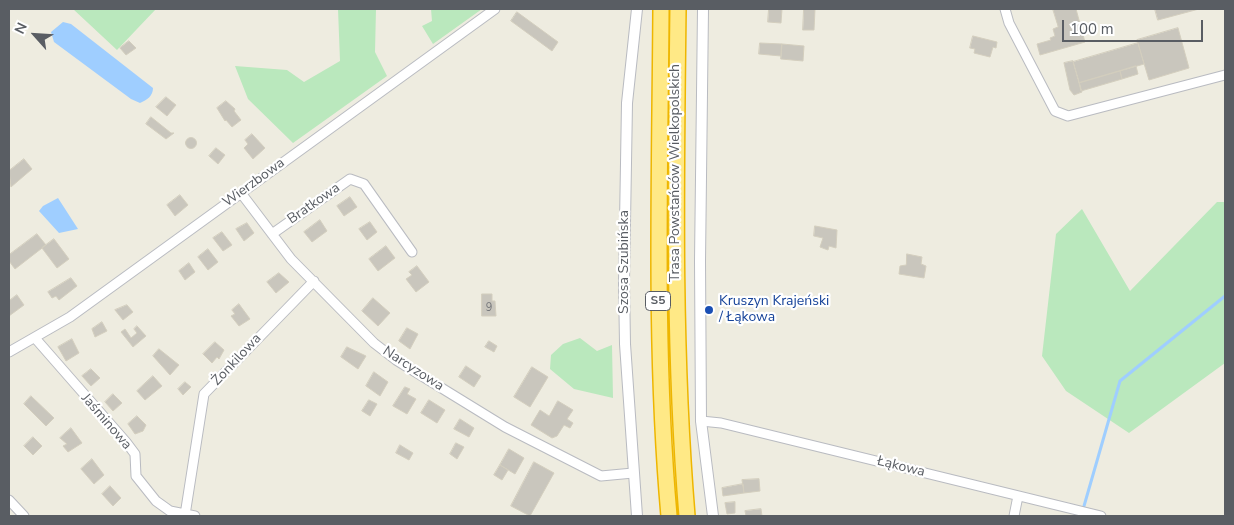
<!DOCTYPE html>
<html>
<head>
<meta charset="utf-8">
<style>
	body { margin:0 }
	#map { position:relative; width:1234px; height:525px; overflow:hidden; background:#eeece0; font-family:"Nunito Sans",sans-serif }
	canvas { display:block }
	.frame { position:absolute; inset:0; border:10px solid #595d63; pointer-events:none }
	.north { position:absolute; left:10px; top:10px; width:50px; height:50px; -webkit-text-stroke:4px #fff; paint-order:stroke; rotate:296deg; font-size:14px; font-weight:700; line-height:20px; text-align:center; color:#595d63 }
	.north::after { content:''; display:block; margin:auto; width:18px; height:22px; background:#595d63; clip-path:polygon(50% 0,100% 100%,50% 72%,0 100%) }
	.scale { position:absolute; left:1062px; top:20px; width:141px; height:22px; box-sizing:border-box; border:2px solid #595d63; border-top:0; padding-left:6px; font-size:15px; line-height:18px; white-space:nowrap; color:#595d63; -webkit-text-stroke:4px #fff; paint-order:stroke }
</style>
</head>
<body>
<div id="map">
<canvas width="1234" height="525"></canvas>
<div class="frame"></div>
<div class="north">N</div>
<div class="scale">100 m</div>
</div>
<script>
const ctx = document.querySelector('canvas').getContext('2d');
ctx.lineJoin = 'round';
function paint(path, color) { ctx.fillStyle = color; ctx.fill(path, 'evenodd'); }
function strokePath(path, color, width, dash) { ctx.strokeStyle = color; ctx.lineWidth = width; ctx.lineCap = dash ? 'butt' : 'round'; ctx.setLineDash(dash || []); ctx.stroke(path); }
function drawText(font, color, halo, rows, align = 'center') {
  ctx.font = font + ' "Nunito Sans",sans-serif'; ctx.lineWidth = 4.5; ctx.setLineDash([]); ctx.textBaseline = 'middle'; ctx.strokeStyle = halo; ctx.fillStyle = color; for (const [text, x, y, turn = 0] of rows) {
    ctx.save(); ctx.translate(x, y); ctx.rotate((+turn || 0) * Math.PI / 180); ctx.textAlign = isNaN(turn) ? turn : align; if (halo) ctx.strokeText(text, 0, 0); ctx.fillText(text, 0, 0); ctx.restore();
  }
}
const green = new Path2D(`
	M73 9H156L117 50Z
	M338 9H376L375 52 387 76 293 143 248 99 235 66 287 70 304 82 340 61Z
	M431 9H482L433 44 422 26 432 21Z
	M1217 202H1225V363L1129 433 1066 391 1042 356 1056 234 1082 209 1130 291Z
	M580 338 597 351 612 345 613 398 574 389 550 369 551 355 563 344Z`);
const water = new Path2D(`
	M63 22 71 24 153 88C153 96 147 100 140 103L131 99 54 42 51 32Z
	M58 198 78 229 59 233 39 211 43 206Z`);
const stream = new Path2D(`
	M1084 506 1120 381 1225 296`);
const building = new Path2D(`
	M769 9H782L781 23 768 22Z
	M804 9H815L814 30H803Z
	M1053 9H1076L1085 42 1040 55 1037 44 1051 40 1050 38 1055 36 1053 29 1058 27Z
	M1155 9H1199L1158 20Z
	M517 12 558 42 552 51 511 21Z
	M1178 28 1189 68 1149 80 1137 40Z
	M973 36 997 42 996 48 993 47 990 57 974 53 975 49 970 48Z
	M129 41 136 48 126 55 120 48Z
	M760 43 782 44 781 56 759 54Z
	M1138 43 1144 64 1079 83 1073 62Z
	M782 44 804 46 803 61 781 59Z
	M1073 61 1082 92 1074 95 1070 90 1064 63Z
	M1136 66 1138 74 1122 79 1120 71Z
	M1120 71 1122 79 1081 91 1079 83Z
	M166 97 176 105 167 116 156 107Z
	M226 101 235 109 234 111 241 120 232 127 226 120 225 121 217 108Z
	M151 117 171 133H174L166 139 146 124Z
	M252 134 265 148 253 159 244 148 248 144 245 140Z
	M185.5 143a5.5 5.5 0 1 1 11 0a5.5 5.5 0 1 1-11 0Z
	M216 148 225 155 218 164 209 156Z
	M24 159 32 169 11 187 9 171Z
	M180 195 188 205 175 216 167 205Z
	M350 197 357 207 344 216 337 206Z
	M320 220 327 231 312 242 304 232Z
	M370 222 377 232 367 240 359 229Z
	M247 223 254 233 244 241 236 229Z
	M815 226 837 230 836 248 829 246 828 250 820 247 823 238 814 236Z
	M222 232 232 245 223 251 213 238Z
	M37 234 46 245 15 269 9 261V255Z
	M54 239 69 259 57 268 42 248Z
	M386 246 395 258 378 271 369 259Z
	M208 249 218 262 208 270 198 257Z
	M907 254 922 257 921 264 926 266 924 278 899 274 900 266 906 265Z
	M189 263 195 272 185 280 179 271Z
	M417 266 429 282 416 292 406 279 412 275 409 272Z
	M279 273 289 282 276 293 267 282Z
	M71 278 77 286 59 300 56 296 52 298 48 292Z
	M482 294H492V301H495L496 316H482Z
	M17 295 24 305 9 316V301Z
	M373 298 390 313 378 326 362 311Z
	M239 304 250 319 239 326 231 316 235 314 232 310Z
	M127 305 133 312 123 320 115 310Z
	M102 322 107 331 95 337 92 329Z
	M137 326 146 336 133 347 121 332 125 329 131 338 137 333 134 329Z
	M407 328 418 334 410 349 399 341Z
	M72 339 79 353 66 361 58 347Z
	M489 341 497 346 494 352 485 347Z
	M215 342 224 350 219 359 217 357 212 363 203 354Z
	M347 347 366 356 358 369 341 357Z
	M159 349 179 365 170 375 153 356Z
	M466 366 481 376 474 387 459 377Z
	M532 367 548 377 530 407 514 397Z
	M91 369 100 378 91 386 82 376Z
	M374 372 388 382 380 396 366 386Z
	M153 376 162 386 145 400 137 391Z
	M185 382 191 387 183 395 178 389Z
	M405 387 410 389 407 394 416 399 407 414 393 406Z
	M113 394 122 403 113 411 105 402Z
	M31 396 54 418 46 426 24 404Z
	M369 400 377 404 370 416 362 411Z
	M429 400 445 410 437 423 421 413Z
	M558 401 573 410 567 419 573 423 570 428 564 425 557 436 552 438 531 425 540 410 549 416Z
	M137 416 146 425 143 431 135 434 128 424Z
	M460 419 474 428 469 437 454 429Z
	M71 428 82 443 68 452 63 446 67 444 60 438Z
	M33 437 42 446 33 455 24 446Z
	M456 443 464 447 457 459 450 454Z
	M400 445 413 453 409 460 396 453Z
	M509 449 524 458 515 474 500 465Z
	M92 459 104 475 94 484 81 469Z
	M534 462 554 473 530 516 511 506Z
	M500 465 508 470 502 480 494 475Z
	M759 479 760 491 744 493 742 480Z
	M743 484 744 493 723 496 722 488Z
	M110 486 121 498 113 506 102 494Z
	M735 502V513L727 514 725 503Z
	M761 509 762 516H746L745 511Z`);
const minor = new Path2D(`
	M1005 9 1009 23 1055 111 1068 116 1225 75
	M241 193 291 259 374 343 396 360 505 427 601 476 633 473
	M272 234 350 179 364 184 412 252
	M35 338 126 442 135 454 136 476 156 501 170 511 195 516
	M9 352 70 317 495 9
	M701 421 721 423 1101 516
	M9 500 24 516
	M185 515 204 394 314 281
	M1014 516 1018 496`);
const tertiary = new Path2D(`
	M703 9 700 261 701 421 713 516
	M637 516 625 344 624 283 627 103 637 9`);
const motorway = new Path2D(`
	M661 9C660 178 654 347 669 516
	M678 9C676 178 673 347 687 516`);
const markers = [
	[709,310,5,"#1a4fb4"]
];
const numberNames = [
	["9",489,308]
];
const shields = [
	[658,301,25]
];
const shieldNames = [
	["S5",658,301]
];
const streetNames = [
	["Trasa Powstańców Wielkopolskich",676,173,-90],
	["Wierzbowa",254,183,-36],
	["Bratkowa",314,204,-35],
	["Szosa Szubińska",625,262,-90],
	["Żonkilowa",237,360,-47],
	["Narcyzowa",413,369,33],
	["Jaśminowa",106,422,49],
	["Łąkowa",901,467,14]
];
const transitNames = [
	["Kruszyn Krajeński",719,302],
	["/ Łąkowa",719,318]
];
paint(green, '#bae8bd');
paint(water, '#9fceff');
strokePath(stream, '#9fceff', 3);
paint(building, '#c9c6bd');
strokePath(building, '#d3cebe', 1);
strokePath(minor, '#b9bbc1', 11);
strokePath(tertiary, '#b9bbc1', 12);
strokePath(motorway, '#eeb600', 18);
strokePath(minor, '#fff', 9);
strokePath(tertiary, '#fff', 10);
strokePath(motorway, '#ffe986', 15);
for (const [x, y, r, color] of markers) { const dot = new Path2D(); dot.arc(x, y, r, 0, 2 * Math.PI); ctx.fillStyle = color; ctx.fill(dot); strokePath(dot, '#fff', 2); }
drawText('11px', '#75777a', null, numberNames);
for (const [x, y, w] of shields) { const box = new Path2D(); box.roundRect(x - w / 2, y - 9.5, w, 19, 4); ctx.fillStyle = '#fff'; ctx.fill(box); strokePath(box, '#595d63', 1); }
drawText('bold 12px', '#595d63', null, shieldNames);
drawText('14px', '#595d63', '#fff', streetNames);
drawText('14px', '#164399', '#fff', transitNames, 'left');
</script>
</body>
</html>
